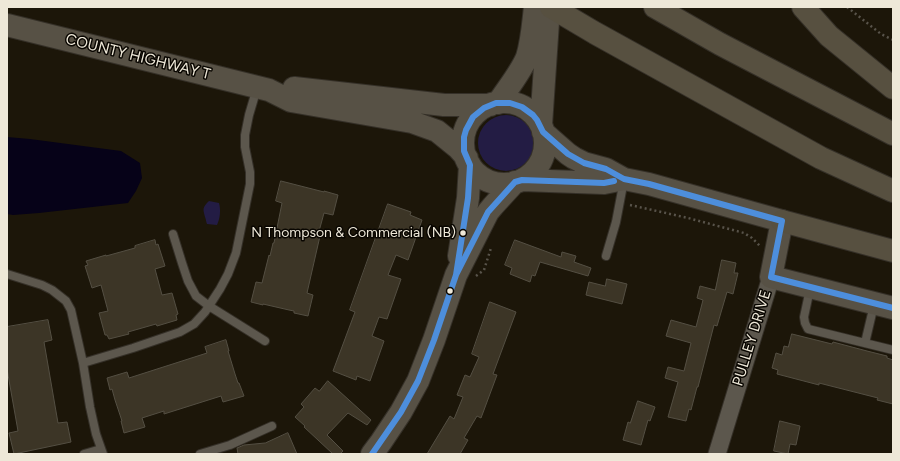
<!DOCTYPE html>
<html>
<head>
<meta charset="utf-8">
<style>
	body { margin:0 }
	#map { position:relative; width:900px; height:461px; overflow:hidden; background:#1c1609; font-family:Figtree,sans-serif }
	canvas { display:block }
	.frame { position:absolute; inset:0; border:8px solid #eee8d8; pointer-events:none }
</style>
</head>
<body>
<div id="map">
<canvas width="900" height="461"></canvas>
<div class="frame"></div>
</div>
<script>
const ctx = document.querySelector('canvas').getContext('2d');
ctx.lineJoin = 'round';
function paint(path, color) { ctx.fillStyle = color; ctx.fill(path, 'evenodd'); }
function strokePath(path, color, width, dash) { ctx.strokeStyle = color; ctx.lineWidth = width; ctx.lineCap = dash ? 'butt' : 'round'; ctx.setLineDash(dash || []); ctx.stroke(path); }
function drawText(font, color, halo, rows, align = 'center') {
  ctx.font = font + ' Figtree,sans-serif'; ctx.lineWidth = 3; ctx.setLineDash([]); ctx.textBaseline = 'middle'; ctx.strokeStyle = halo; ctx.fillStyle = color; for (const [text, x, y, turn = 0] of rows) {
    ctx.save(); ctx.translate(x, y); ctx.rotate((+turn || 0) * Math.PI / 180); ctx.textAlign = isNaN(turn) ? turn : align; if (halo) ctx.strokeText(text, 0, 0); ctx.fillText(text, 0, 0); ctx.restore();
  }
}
const green = new Path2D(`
	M478 143a28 28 0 1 1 56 0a28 28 0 1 1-56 0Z
	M209 201 219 203C221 210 220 219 217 225L207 224C206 222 206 219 205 217 203 209 202 208 209 201Z`);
const water = new Path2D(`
	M7 137 30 139 121 151 140 163 142 178 136 191 128 203 39 213 13 215 7 214Z`);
const building = new Path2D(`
	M281 181 324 192V191L338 195 333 215 324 213 318 235 320 236 307 293 313 295 308 316 294 313V311L289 310 263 304V305L251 302 256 282 262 283 269 255 270 256 273 243H274L282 203 276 201Z
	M388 204 411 212 410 215 422 220 408 260 396 255 388 275 401 279 387 319 379 317 372 336 384 341 370 381 357 376 356 380 333 371 355 312 350 310Z
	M155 240 156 245 158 244 165 266 155 269 162 295 172 293 178 314 176 315 177 320 157 326 156 324 128 332 129 334 109 339 107 335H105L99 313 108 311 101 285 92 288 85 266 88 265 86 261 106 255V256L135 248V246Z
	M515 240 561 257 562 252 576 256 574 262 591 268 588 276 540 262 535 276 532 275 530 282 510 274 512 268 505 265Z
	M722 260 736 263 734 273H738L733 294 727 292 717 326 714 325 698 387H697L691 410 689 409 686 421 668 417 678 382 665 378 668 367 684 371 691 343 666 336 671 320 696 327 703 300 697 298 700 286 715 290Z
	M607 279 627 284 622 304 586 295 589 282 605 286Z
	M490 302 516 312 493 374 497 375 481 418 477 416 464 438 468 440 460 454H427L450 416 454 419 463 397 457 395 465 375 470 377 479 357 472 354Z
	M48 320 52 340 44 342 58 423 67 422 71 442 14 454 9 433 18 431 7 369V327Z
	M792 334 832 344 833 342 867 351 887 356V358L893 360V404L877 400 878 398 819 383V385L777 374 778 370 772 368 776 353 782 355 784 346 788 347Z
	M226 340 229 351H228L235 374 238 383H239L244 396 223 402 221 396 164 414V411L142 418 145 427 124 433 121 421H122L115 400 112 389 110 390 107 378 127 372 129 378 207 353 205 347Z
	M328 381 371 420 367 425 348 413 327 435 343 451 340 454H333L304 427 305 426 295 417 304 407 301 404 315 388 319 391Z
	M638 401 655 407 650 421 648 420 641 445 623 440 628 422 630 423Z
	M780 421 800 426 796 445 790 444 788 454 774 451Z
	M288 433 297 454H238L237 448 244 445 265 443Z`);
const path = new Path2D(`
	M847 7 881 34 893 40
	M630 205 688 218 744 233 752 238 760 246
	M476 276 484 270 491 248`);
const lane = new Path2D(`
	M173 234 182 263 188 281 196 296 209 306 265 341
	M606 256 616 222 624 180
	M7 274 42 285 52 290 66 301 71 310 83 363 90 407 96 434 103 454
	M810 289 804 317 805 323 808 329 893 350
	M865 343 874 305
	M83 363 133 348 180 332 194 324 205 312 220 289 228 274 236 253 250 184V172L245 147V135L249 115 257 88
	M84 454 101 449
	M200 454 230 445 272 426`);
const street = new Path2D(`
	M717 454 771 277`);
const secondary = new Path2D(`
	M7 25 269 90 291 101 412 122 437 131 458 148 467 158
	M294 88 444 105H490
	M463 143a41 41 0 1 1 82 0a41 41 0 1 1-82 0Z
	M498 103C507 89 521 72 527 57 532 41 533 24 535 7
	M541 125 549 7
	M543 132 568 154 574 158 584 163 606 169 624 179 649 184 782 221 771 277 893 308
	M522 180 604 183 624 179
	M459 256 468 198 470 165
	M372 454 381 442 401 412 418 381 434 340 456 275 488 212 493 206 515 182`);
const highway = new Path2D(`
	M551 7 595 33 821 158 893 191
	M655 7 720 44 893 134
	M803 7 829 36 893 88
	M782 221 893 251`);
const bus1 = new Path2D(`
	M456 275 468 198 470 165 464 151V137L466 130 473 117 484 108 496 103H510L522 107 533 115 537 120 543 132 568 154 584 163 606 169 624 179 649 184 782 221 771 277 893 308
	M372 454 401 412 418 381 434 340 456 275 488 212 515 182 522 180 604 183 614 181`);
const markers = [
	[463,233,3.5,"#eee8d8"],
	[450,291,3.5,"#eee8d8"]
];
const busNames = [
	["N Thompson & Commercial (NB)",456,233]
];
const streetNames = [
	["COUNTY HIGHWAY T",138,57,14],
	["PULLEY DRIVE",752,338,-73]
];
paint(green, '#231c44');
paint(water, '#060218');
paint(building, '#3c3526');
strokePath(building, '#544f43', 1);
strokePath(lane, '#353028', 10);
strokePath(street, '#353028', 19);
strokePath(secondary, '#353028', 24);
strokePath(highway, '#353028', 24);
strokePath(path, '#58534a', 2.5, [2, 3]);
strokePath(lane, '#5c574d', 8);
strokePath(street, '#5c574d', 17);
strokePath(secondary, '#575145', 22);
strokePath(highway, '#575040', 22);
strokePath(bus1, '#4d8edc', 6);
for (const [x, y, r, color] of markers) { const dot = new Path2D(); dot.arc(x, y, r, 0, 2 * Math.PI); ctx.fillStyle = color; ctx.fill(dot); strokePath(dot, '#090601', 1.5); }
drawText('14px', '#eee8d8', '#090601', busNames, 'right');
drawText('15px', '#eee8d8', '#090601', streetNames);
</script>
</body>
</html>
